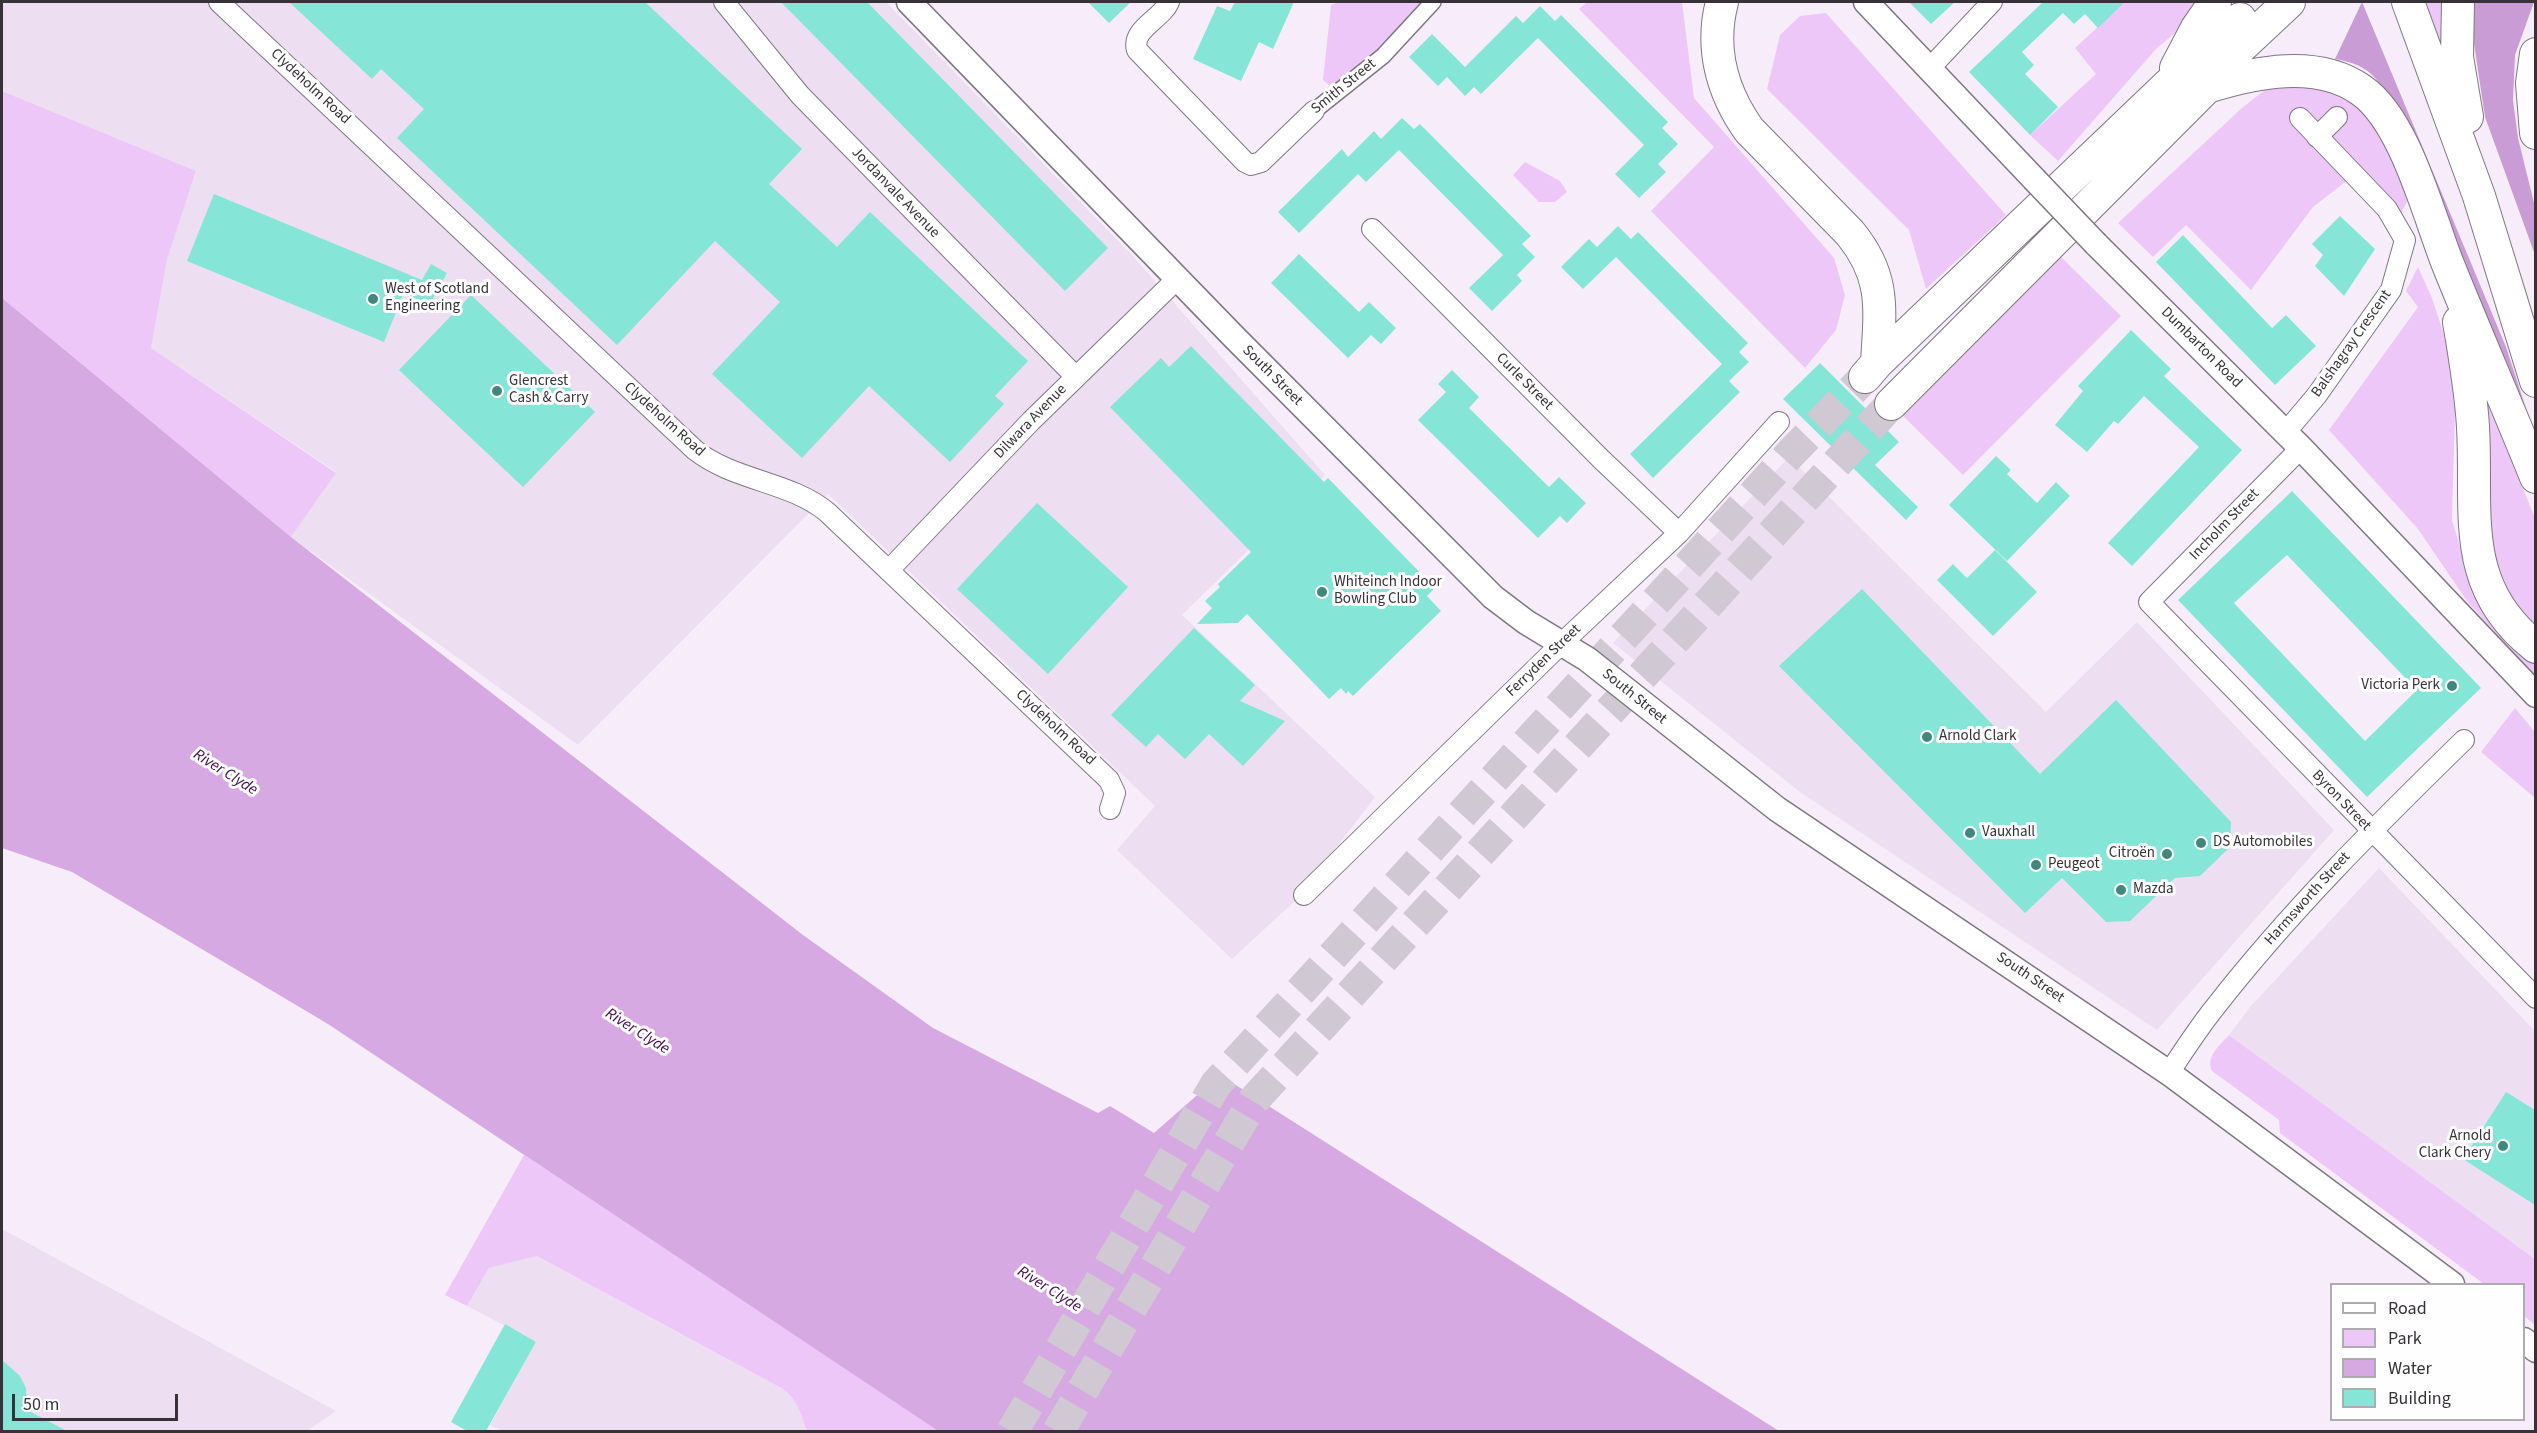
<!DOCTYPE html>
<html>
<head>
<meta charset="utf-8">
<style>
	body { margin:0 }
	#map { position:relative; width:2537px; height:1433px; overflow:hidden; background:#f7edfa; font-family:"Source Sans 3",sans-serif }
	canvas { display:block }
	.frame { position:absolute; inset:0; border:3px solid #363237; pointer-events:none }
	.legend { position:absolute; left:2330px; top:1283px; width:195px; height:138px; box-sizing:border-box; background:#fefefe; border:2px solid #aeacae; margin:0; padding:8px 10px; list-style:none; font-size:18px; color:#363237 }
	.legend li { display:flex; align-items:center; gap:12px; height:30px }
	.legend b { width:30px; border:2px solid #aeacae }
	.scale { position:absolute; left:12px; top:1394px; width:166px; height:27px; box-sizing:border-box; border:3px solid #363237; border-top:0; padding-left:8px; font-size:18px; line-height:21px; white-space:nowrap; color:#363237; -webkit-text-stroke:4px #fefefe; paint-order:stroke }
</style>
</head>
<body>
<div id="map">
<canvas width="2537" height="1433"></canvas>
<div class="frame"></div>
<ul class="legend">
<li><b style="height:8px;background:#fff"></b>Road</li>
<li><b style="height:16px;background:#eec7f9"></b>Park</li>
<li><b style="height:16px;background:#d6a9e3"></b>Water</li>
<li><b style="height:16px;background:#85e6d8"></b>Building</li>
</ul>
<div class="scale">50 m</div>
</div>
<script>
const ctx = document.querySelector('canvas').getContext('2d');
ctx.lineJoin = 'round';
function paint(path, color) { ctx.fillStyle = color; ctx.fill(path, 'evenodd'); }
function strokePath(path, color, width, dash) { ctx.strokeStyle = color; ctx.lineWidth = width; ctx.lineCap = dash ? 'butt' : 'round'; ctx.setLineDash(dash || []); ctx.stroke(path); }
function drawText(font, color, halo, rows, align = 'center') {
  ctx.font = font + ' "Source Sans 3",sans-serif'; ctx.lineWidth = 6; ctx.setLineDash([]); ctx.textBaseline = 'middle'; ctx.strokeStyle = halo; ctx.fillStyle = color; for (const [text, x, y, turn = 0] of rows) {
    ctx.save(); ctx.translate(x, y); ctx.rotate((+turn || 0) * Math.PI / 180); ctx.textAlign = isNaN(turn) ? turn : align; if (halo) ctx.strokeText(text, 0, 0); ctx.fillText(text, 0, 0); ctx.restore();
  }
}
const built = new Path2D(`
	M2 2H886L1132 255 1325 475 1182 615 1375 797 1296 900 1232 959 1117 850 1155 806 828 494 578 745 291 537 336 472 151 348 167 260 196 171 2 91Z
	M1789 457 2046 712 2137 622 2334 830 2157 1030 1800 792 1613 643Z
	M2379 868 2535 1031V1259L2229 1035 2251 1006Z
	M2 1229 336 1411 307 1431H2Z
	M537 1256 783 1389 793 1396 799 1406 807 1431H503L490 1425 536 1342 467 1306 489 1268Z`);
const green = new Path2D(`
	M1339 2H1419L1424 6 1338 93 1323 80 1331 5Z
	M1587 2H1682L1694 98 1834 258 1845 295 1836 330 1805 368 1651 211 1714 147 1579 9Z
	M2125 2H2197L2189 11 2182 27 2156 49 2058 161 2030 135 2096 74 2075 48Z
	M2420 2H2445L2455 106Z
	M1826 13 2006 215 1926 289 1909 230 1767 89 1780 35 1800 16Z
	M2313 83C2380 104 2391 136 2408 200L2400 215 2357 173 2313 207 2251 290 2186 225 2153 257 2118 223 2242 108 2271 85Z
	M2 91 196 171 167 260 151 348 336 473 291 537 2 298Z
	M1525 162 1560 181 1567 192 1555 202H1539L1513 175Z
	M2058 254 2121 316 1963 475 1900 413Z
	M2418 267 2432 298 2456 372 2452 520 2475 597 2505 638 2535 661V677L2467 601 2418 529 2329 430 2418 307 2406 291Z
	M2485 396 2535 518V627L2508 604 2487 558Z
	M2515 708 2535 732V798L2481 752Z
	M2229 1035 2535 1259V1325L2524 1316V1284H2484L2280 1133 2279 1120 2212 1071C2205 1057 2220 1045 2229 1035Z
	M524 1155 938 1431H807C801 1414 798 1400 783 1389L537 1256 489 1268 467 1306 445 1295Z`);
const forest = new Path2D(`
	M2362 2 2506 347 2535 436 2384 91C2373 70 2358 63 2335 59Z
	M2473 2H2534L2515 55 2513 100 2518 138 2535 207V255L2485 117 2473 37Z`);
const water = new Path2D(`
	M2 298 291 537 803 935 933 1028 1098 1113 1110 1106 1154 1133 1220 1075 1779 1431H938L328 1024 72 872 2 848Z`);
const building = new Path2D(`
	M289 2H645L802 149 769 184 837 247 870 212 1028 361 995 396 1004 404 950 462 869 386 802 458 712 374 780 302 715 241 617 345 397 138 424 109 381 69 372 79Z
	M781 2H867L1108 248 1065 291Z
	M1088 2H1131L1109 23Z
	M1235 2H1294L1273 49 1259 42 1241 81 1193 59 1217 6 1230 11Z
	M1909 2H1955L1931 24Z
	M2043 2H2125L2098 28 2085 14 2074 24 2063 13 2022 52 2034 65 2025 74 2058 107 2030 135 1969 72Z
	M1540 6 1555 21 1561 15 1668 122 1662 128 1678 144 1658 164 1666 172 1639 198 1615 174 1644 145 1538 38 1481 94 1474 87 1465 96 1447 77 1438 86 1409 57 1432 34 1465 67 1516 16 1523 23Z
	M1402 118 1414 129 1420 124 1531 236 1522 244 1535 257 1517 275 1522 281 1492 311 1469 288 1503 255 1399 150 1366 182 1358 174 1299 233 1278 212 1342 149 1348 157 1374 131 1381 139Z
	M214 194 422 280 431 264 447 273 429 306 404 292 384 342 187 261Z
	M2340 216 2375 249 2344 296 2315 266 2323 255 2312 244Z
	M1618 226 1631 239 1638 232 1748 343 1739 352 1749 362 1729 381 1740 392 1653 478 1630 454 1722 364 1616 257 1583 289 1561 267 1589 239 1597 247Z
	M2183 235 2272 328 2286 315 2316 346 2275 385 2156 262Z
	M1299 254 1359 312 1369 302 1396 328 1381 344 1371 335 1348 358 1271 283Z
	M471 295 595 412 523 487 399 370Z
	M2131 330 2171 369 2164 376 2242 450 2132 566 2108 543 2199 447 2144 396 2118 424 2114 421 2087 452 2055 425 2083 391 2078 386Z
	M1191 346 1324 482 1328 478 1435 588 1427 596 1441 611 1353 696 1348 691 1346 694 1341 688 1329 699 1247 614 1238 623 1197 624 1212 608 1205 601 1220 587 1218 584 1251 552 1110 407 1161 358 1169 367Z
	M1820 363 1899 442 1875 465 1918 507 1906 520 1783 399Z
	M1452 370 1479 397 1469 408 1549 487 1559 477 1586 503 1567 523 1560 516 1538 538 1418 420 1446 392 1438 384Z
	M1996 456 2011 470 2007 474 2037 503 2056 482 2070 496 2007 561 1949 505Z
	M2292 491 2481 688 2367 797 2178 600ZM2287 555 2417 690 2365 741 2234 603Z
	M1037 503 1128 587 1048 674 957 589Z
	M1995 550 2037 592 1993 636 1937 580 1953 564 1967 578Z
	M1862 589 2040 774 2116 700 2231 822 2230 847 2200 876 2175 878 2130 921 2106 922 2062 878 2025 913 1779 666Z
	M1194 628 1255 685 1240 701 1285 721 1243 766 1209 734 1185 759 1158 734 1146 747 1111 715Z
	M2506 1092 2535 1110V1205L2463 1159Z
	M505 1324 536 1342 486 1431H467L451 1422Z
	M2 1360 20 1376 26 1388 27 1410 67 1431H2Z`);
const primaryTunnel = new Path2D(`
	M1012 1432 1216 1084 1792 452 1865 377
	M1058 1432 1254 1100 1891 404`);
const pedestrian = new Path2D(`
	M1314 111 1383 56 1433 2`);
const minor = new Path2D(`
	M219 2 695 450C734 481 789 481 827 512L1109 780 1115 793 1110 809
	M724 2 800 95 1076 377
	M1169 2C1162 19 1131 29 1137 50L1245 162 1251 165 1261 162 1314 111
	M1929 69 1992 2
	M2317 137 2337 117
	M1372 229 1602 460 1679 533
	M2285 433 2317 395 2391 290 2405 240 2387 209 2300 118
	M2301 448 2149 602 2536 998
	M889 570 1031 421 1177 279
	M1304 895 1561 644 1679 533 1779 422
	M2169 1073C2184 1050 2199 1027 2216 1006 2291 910 2377 825 2464 740`);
const tertiary = new Path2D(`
	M909 2 1235 338 1493 597 1526 622 1587 659 1777 809 2169 1073 2452 1284
	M1866 2 2034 179
	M2096 244 2301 448 2536 695
	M2524 1340 2536 1350`);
const primary = new Path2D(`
	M1722 2C1710 48 1722 92 1749 130L1850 233C1886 277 1880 309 1877 363
	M2408 2 2479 196 2536 381
	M2458 2 2457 57 2467 117
	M2536 54 2532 83 2536 133
	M2176 68 2197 28 2215 2
	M2207 87C2255 72 2317 59 2361 90 2404 119 2428 213 2447 262 2476 334 2507 405 2536 477
	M2459 322C2465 357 2471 391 2473 427 2478 512 2458 586 2536 647
	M1865 377 1877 363 2168 85 2240 19
	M1891 404 2207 87 2227 60 2289 2`);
const tertiaryBridge = new Path2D(`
	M2034 179 2096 244`);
const markers = [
	[373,299,6,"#42877e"],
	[497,391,6,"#42877e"],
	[1322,592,6,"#42877e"],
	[2452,686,6,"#42877e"],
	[1927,737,6,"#42877e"],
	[1970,833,6,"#42877e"],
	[2201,843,6,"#42877e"],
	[2167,854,6,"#42877e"],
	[2036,865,6,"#42877e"],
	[2121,890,6,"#42877e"],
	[2503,1146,6,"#42877e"]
];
const streetNames = [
	["Clydeholm Road",310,87,43],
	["Smith Street",1344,87,-39],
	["Jordanvale Avenue",895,193,46],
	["Balshagray Crescent",2352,344,-55],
	["Dumbarton Road",2201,348,45],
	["South Street",1272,376,45],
	["Curle Street",1524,382,45],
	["Clydeholm Road",664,420,42],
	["Dilwara Avenue",1031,422,-46],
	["Incholm Street",2225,525,-46],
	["Ferryden Street",1544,661,-44],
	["South Street",1634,697,39],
	["Clydeholm Road",1055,728,43],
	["Byron Street",2341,801,46],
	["Harmsworth Street",2308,899,-48],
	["South Street",2030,978,34]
];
const poiNames = [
	["West of Scotland",385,290],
	["Engineering",385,307],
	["Glencrest",509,382],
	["Cash & Carry",509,399],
	["Whiteinch Indoor",1334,583],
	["Bowling Club",1334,600],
	["Victoria Perk",2440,686,"right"],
	["Arnold Clark",1939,737],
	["Vauxhall",1982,833],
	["DS Automobiles",2213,843],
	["Citroën",2155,854,"right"],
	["Peugeot",2048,865],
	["Mazda",2133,890],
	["Arnold",2491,1137,"right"],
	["Clark Chery",2491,1154,"right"]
];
const waterNames = [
	["River Clyde",225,773,32],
	["River Clyde",637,1032,32],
	["River Clyde",1049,1290,32]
];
paint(built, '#eddef2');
paint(green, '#eec7f9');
paint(forest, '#c99cd6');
paint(water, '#d6a9e3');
paint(building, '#85e6d8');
strokePath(primaryTunnel, '#d0c8d3', 32, [32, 16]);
strokePath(pedestrian, '#7f7682', 18);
strokePath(minor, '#7f7682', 22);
strokePath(tertiary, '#7f7682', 27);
strokePath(primary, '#7f7682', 34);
strokePath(pedestrian, '#fff', 15);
strokePath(minor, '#fff', 20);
strokePath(tertiary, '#fff', 24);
strokePath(primary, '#fff', 32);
strokePath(tertiaryBridge, '#7f7682', 27, []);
strokePath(tertiaryBridge, '#fff', 24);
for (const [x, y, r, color] of markers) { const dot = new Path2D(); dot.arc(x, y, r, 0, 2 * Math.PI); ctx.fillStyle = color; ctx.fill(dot); strokePath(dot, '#fefefe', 2); }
drawText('15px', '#363237', '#fefefe', streetNames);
drawText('15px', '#363237', '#fefefe', poiNames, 'left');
drawText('italic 16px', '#430b51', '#fefefe', waterNames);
</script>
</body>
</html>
